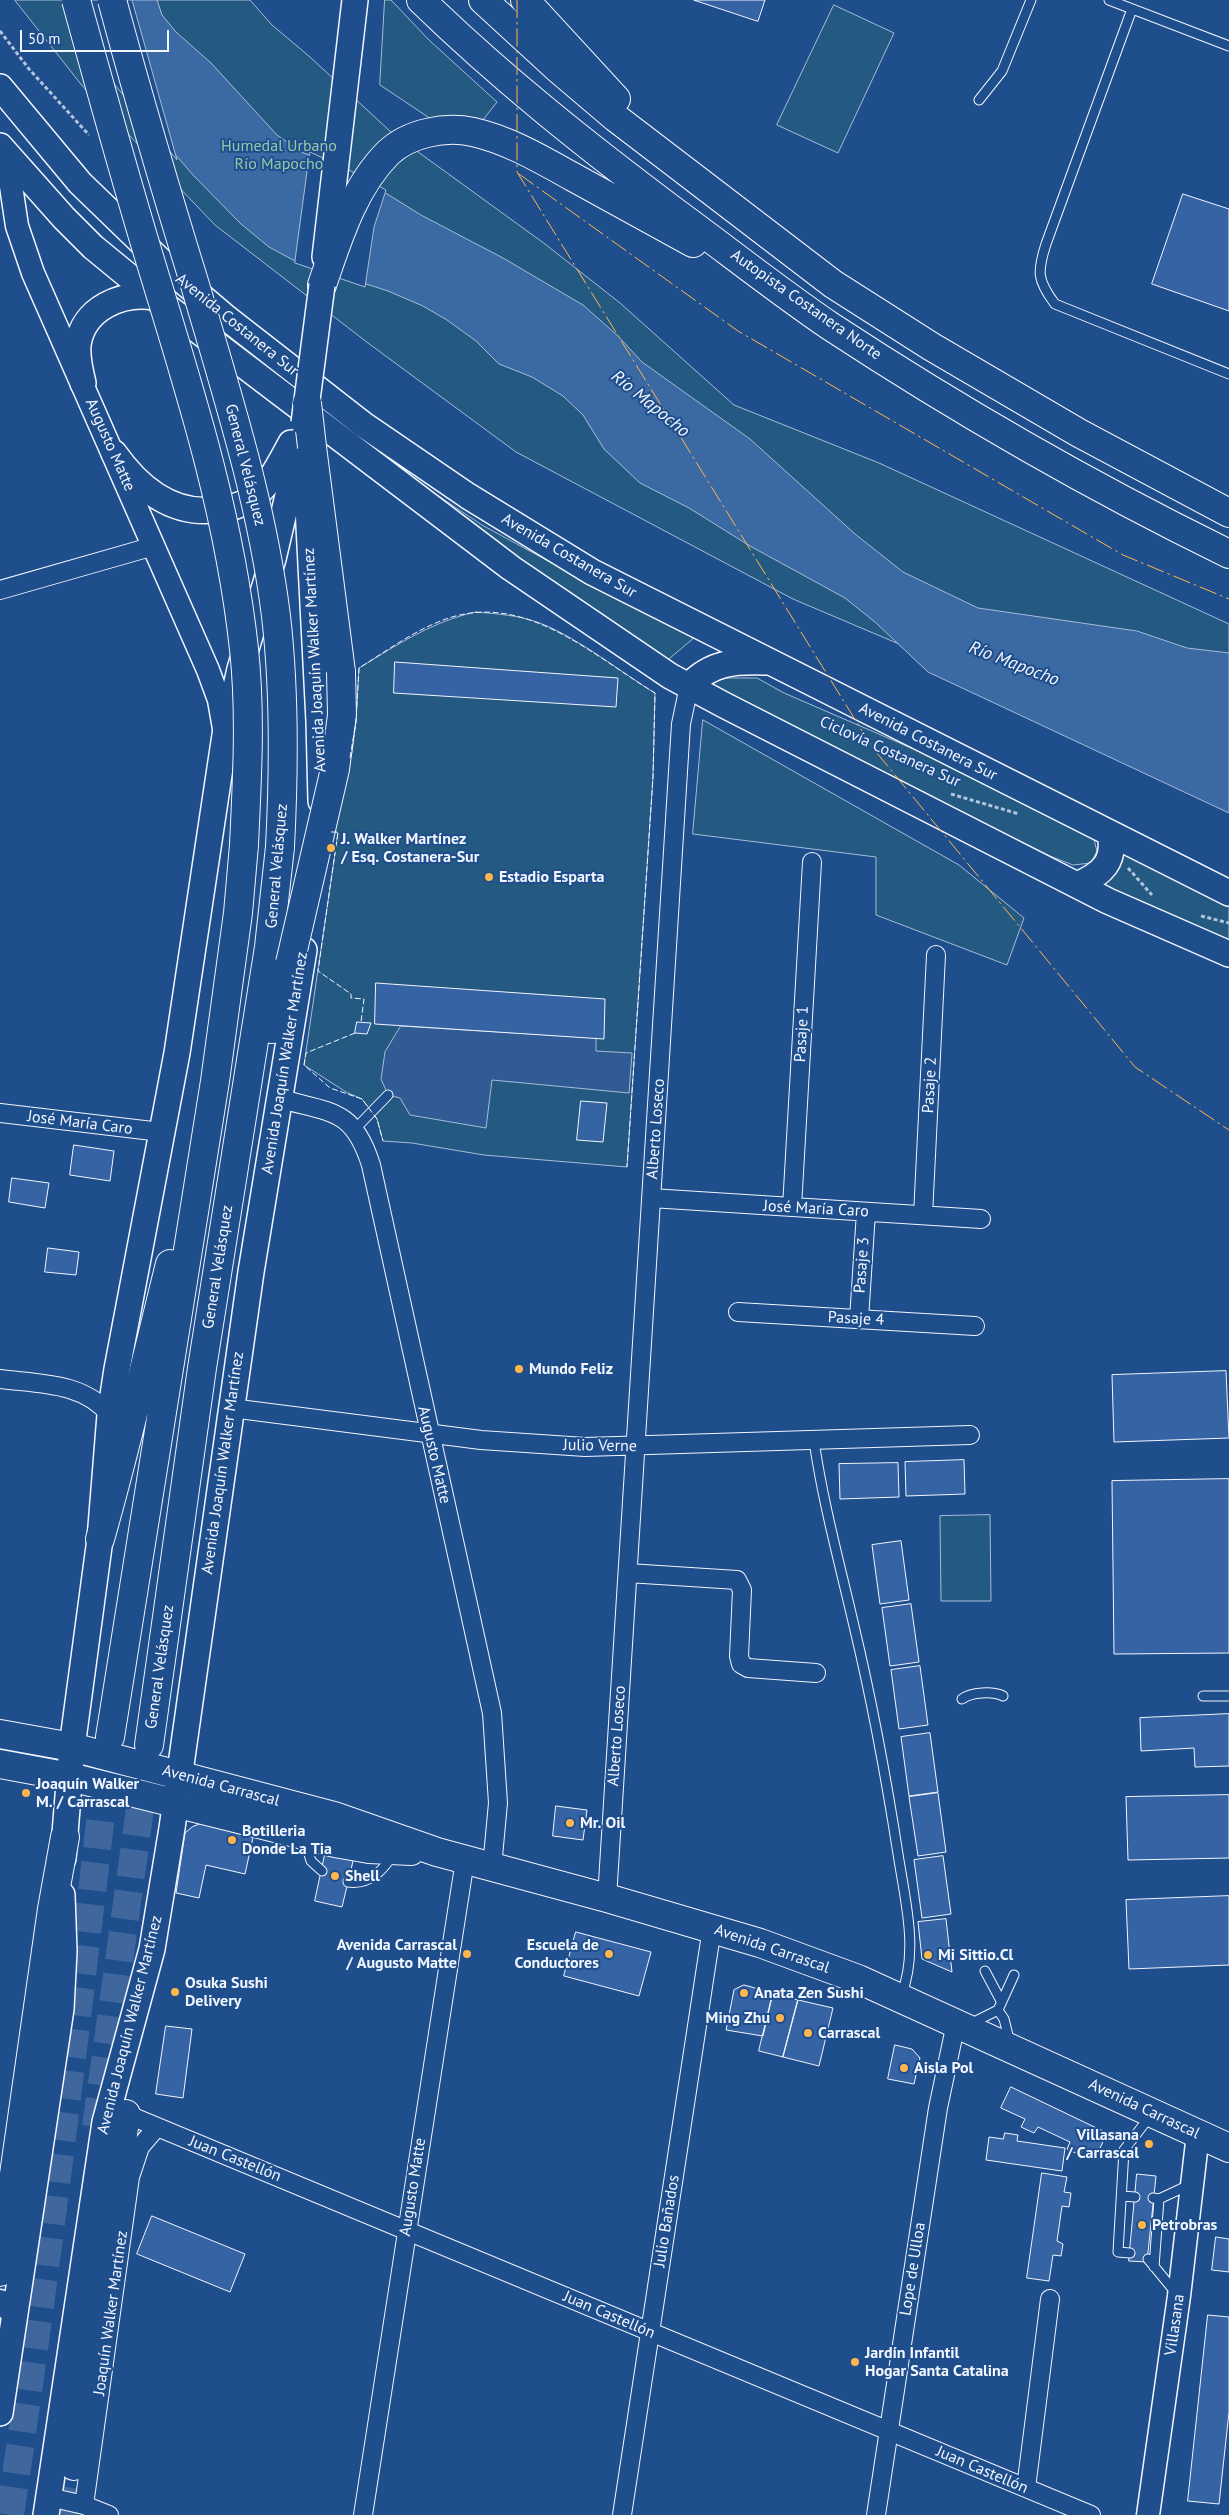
<!DOCTYPE html>
<html>
<head>
<meta charset="utf-8">
<style>
	body { margin:0 }
	#map { position:relative; width:1229px; height:2515px; overflow:hidden; background:#1f4e8c; font-family:"PT Sans",sans-serif }
	canvas { display:block }
	.scale { position:absolute; left:20px; top:30px; width:149px; height:22px; box-sizing:border-box; border:2px solid #f2f6ff; border-top:0; padding-left:6px; font-size:15px; line-height:18px; white-space:nowrap; color:#f2f6ff; -webkit-text-stroke:4px #1f4e8c; paint-order:stroke }
</style>
</head>
<body>
<div id="map">
<canvas width="1229" height="2515"></canvas>
<div class="scale">50 m</div>
</div>
<script>
const ctx = document.querySelector('canvas').getContext('2d');
ctx.lineJoin = 'round';
function paint(path, color) { ctx.fillStyle = color; ctx.fill(path, 'evenodd'); }
function strokePath(path, color, width, dash) { ctx.strokeStyle = color; ctx.lineWidth = width; ctx.lineCap = dash ? 'butt' : 'round'; ctx.setLineDash(dash || []); ctx.stroke(path); }
function drawText(font, color, halo, rows, align = 'center') {
  ctx.font = font + ' "PT Sans",sans-serif'; ctx.lineWidth = 4; ctx.setLineDash([]); ctx.textBaseline = 'middle'; ctx.strokeStyle = halo; ctx.fillStyle = color; for (const [text, x, y, turn = 0] of rows) {
    ctx.save(); ctx.translate(x, y); ctx.rotate((+turn || 0) * Math.PI / 180); ctx.textAlign = isNaN(turn) ? turn : align; if (halo) ctx.strokeText(text, 0, 0); ctx.fillText(text, 0, 0); ctx.restore();
  }
}
const green = new Path2D(`
	M15 0H250L272 25 310 57 392 133 545 244 620 303 734 405 879 463 1229 624V802L979 678 793 599 516 452 368 343 215 225 84 88Z
	M385 0H391L429 40 497 102 483 120 431 119 380 85Z
	M834 5 894 33 838 153 777 125Z
	M353 439 482 525 616 598 695 637 663 664Z
	M476 612C497 614 517 615 537 622 576 636 619 671 655 693L653 777 627 1167 484 1155 412 1143 383 1141 377 1119 362 1099 346 1092 304 1065 338 833 331 832 352 752 356 721 359 668C397 645 433 621 476 612Z
	M725 678H757L784 693 992 783 1092 832 1097 851 1091 863 1073 865 1050 856 795 730 710 685Z
	M703 720 959 865 1024 918 1007 965 876 915V857L693 834Z
	M1120 851 1229 907V948L1103 890Z
	M990 1515 991 1601H941L940 1516Z`);
const parking = new Path2D(`
	M401 1026 596 1038V1051L632 1053 629 1093 492 1080 486 1128 410 1115 400 1098 388 1095 381 1079 385 1052Z`);
const water = new Path2D(`
	M67 0H157L162 15 176 32 211 63 277 135 301 152 318 158 384 192 421 215 503 258 583 305 618 336 642 362 750 439 855 534 903 572 978 608 1137 631 1187 648 1229 653V813L928 672 875 622 845 598 750 546 689 508 640 483 604 449 583 415 563 396 532 377 499 364 476 341 447 320 423 306 388 291 295 261 269 247 241 224 193 175 156 132Z`);
const pier = new Path2D(`
	M64 0H132L177 160 115 85 97 59Z
	M310 152 351 171 386 190 374 227 365 287 295 263Z`);
const building = new Path2D(`
	M694 0H765L758 21Z
	M1183 194 1229 209V311L1152 284Z
	M395 662 618 678 616 707 394 693Z
	M376 983 605 999 604 1039 375 1024Z
	M357 1022 371 1023 367 1034 355 1033Z
	M581 1101 607 1103 603 1142 577 1140Z
	M74 1145 114 1151 110 1181 70 1175Z
	M12 1178 49 1183 45 1208 9 1202Z
	M48 1248 79 1252 76 1275 45 1272Z
	M1226 1371 1229 1438 1114 1442 1112 1375Z
	M964 1460 965 1494 906 1496 905 1462Z
	M898 1463 899 1497 840 1499 839 1464Z
	M1229 1479V1653L1114 1654 1112 1481Z
	M901 1541 909 1600 880 1604 872 1545Z
	M911 1604 919 1662 890 1666 882 1608Z
	M920 1666 928 1725 899 1729 891 1670Z
	M1229 1714V1766L1195 1767 1194 1748 1141 1751 1140 1718Z
	M930 1733 938 1792 909 1796 901 1737Z
	M938 1793 946 1852 918 1856 909 1797Z
	M1229 1795V1858L1128 1860 1126 1797Z
	M556 1806 587 1810 583 1840 553 1836Z
	M205 1822 254 1833 245 1874 206 1865 199 1898 176 1893 185 1833 192 1827Z
	M326 1850 354 1857 342 1907 315 1901Z
	M943 1856 951 1914 922 1918 914 1860Z
	M1229 1896V1965L1129 1969 1126 1900Z
	M946 1919 952 1972 922 1959 918 1922Z
	M576 1932 651 1952 639 1996 564 1976Z
	M744 1985 773 1993 763 2036 726 2030 734 1990Z
	M773 1993 798 2000 783 2057 759 2051Z
	M798 2000 833 2008 819 2066 783 2057Z
	M166 2026 192 2029 183 2098 156 2094Z
	M895 2045 912 2049 920 2058 914 2084 888 2079Z
	M1011 2087 1107 2133 1097 2155 1083 2149 1080 2155 1067 2149 1070 2142 1038 2127 1034 2133 1021 2127 1025 2119 1001 2108Z
	M1005 2133 1018 2135 1017 2141 1065 2148 1062 2171 986 2160 989 2137 1003 2139Z
	M1042 2173 1067 2177 1064 2192 1071 2193 1069 2207 1062 2206 1057 2241 1063 2244 1061 2256 1053 2255 1049 2281 1027 2278Z
	M1137 2174 1156 2176 1147 2262 1129 2261Z
	M152 2216 245 2254 230 2292 137 2254Z
	M1216 2237 1229 2239V2272L1212 2270Z
	M1208 2315 1229 2317V2412L1219 2504 1188 2501Z`);
const motorwayTunnel = new Path2D(`
	M96 2127 145 1773
	M10 2515C49 2256 80 1997 110 1737
	M64 2515 74 2466`);
const path = new Path2D(`
	M0 31 29 69 89 135
	M951 794 1019 814
	M1128 868 1152 895
	M1201 916 1229 923`);
const service = new Path2D(`
	M1109 0 1229 46
	M1132 9 1046 244C1037 272 1037 280 1055 304L1229 374
	M979 100 1002 71 1031 0
	M355 1129 388 1095
	M814 1441C823 1503 840 1565 854 1626 872 1701 886 1777 898 1854 905 1900 919 1951 901 1996
	M1203 1696H1229
	M962 1699C971 1692 993 1691 1003 1696
	M305 1841 311 1861 322 1871
	M348 1882C370 1885 382 1871 393 1855
	M985 1971 1001 2001
	M972 2028 978 2020 998 2010
	M1010 2043 1004 2019 998 2010 1014 1975
	M1122 2196 1135 2197
	M1153 2198 1159 2199 1189 2185
	M1130 2253 1118 2252 1124 2150 1151 2115
	M1148 2259 1176 2293
	M1154 2267 1159 2199`);
const minor = new Path2D(`
	M0 590 154 546
	M281 1099C331 1113 353 1108 371 1165L492 1713 498 1803 492 1867
	M0 1113 161 1132
	M651 1198 981 1219
	M792 1207 812 862
	M923 1215 936 955
	M738 1312 975 1326
	M859 1319 866 1212
	M0 1379C39 1384 83 1382 110 1415
	M231 1408 481 1440 585 1447 970 1435
	M628 1573 737 1580 742 1590 739 1656 741 1664 748 1668 816 1673
	M607 1898 681 724 689 686
	M126 2114 1091 2515
	M1026 2488 1050 2299
	M49 2497 84 2505 109 2515
	M84 2505 130 2177 140 2147 157 2127
	M363 2515 465 1860
	M622 2515 712 1928
	M876 2515 938 2108 956 2023`);
const tertiary = new Path2D(`
	M0 154 11 186 17 226 33 273 208 670 219 700 225 734
	M0 2301 14 2315
	M1148 2515 1179 2296 1198 2134`);
const secondary = new Path2D(`
	M0 87 80 183 170 270 224 316 364 425 468 496 592 572 1229 893
	M0 146 64 218 93 247 154 297 511 568 670 676 724 705 1108 901 1229 954
	M325 257 355 0
	M83 383C80 371 77 357 78 345 83 308 122 292 154 297
	M114 453C138 487 171 515 215 510 228 509 240 506 251 499 270 485 280 463 291 443
	M307 487 319 721 321 801
	M689 686C711 662 735 661 766 662
	M1077 885C1102 874 1116 862 1110 833
	M63 1858 72 1747 100 1539 110 1415 117 1369 177 1053 225 735 240 669 273 559 301 440
	M0 2413 61 2009 64 1951 62 1895
	M46 2515 105 2122 152 1949 172 1828 251 1272 304 950`);
const primary = new Path2D(`
	M0 1734 72 1747 334 1816 437 1852 607 1898 760 1943 858 1979 1229 2148
	M0 1764 70 1777 335 1843 369 1849 411 1851`);
const motorway = new Path2D(`
	M421 0C500 77 587 146 675 212 727 250 777 290 830 326 958 410 1092 487 1229 554
	M483 0 556 67 616 118 833 284 932 347 1079 433 1229 513
	M525 0 616 99
	M322 285C338 239 353 188 388 153 409 133 445 126 473 132 509 140 542 160 573 177 613 199 653 221 693 243
	M312 447 341 672
	M272 1029 290 963
	M100 1539C126 1448 147 1356 170 1264
	M110 1737 215 1081 238 913 244 845
	M149 1745 202 1368 269 947 280 847
	M0 2272 52 1909 65 1837
	M74 2466 126 2114`);
const secondaryBridge = new Path2D(`
	M304 423 322 285`);
const motorwayBridge = new Path2D(`
	M76 0C100 87 124 174 150 260 190 391 229 512 244 649 251 714 247 780 244 845
	M112 0C138 96 166 191 195 285 227 394 262 503 276 616 285 693 284 770 280 847
	M307 403 312 447
	M290 963 335 769 342 715 341 672`);
const fence = new Path2D(`
	M350 758 356 721 359 668C388 650 419 627 452 617 528 594 595 657 655 693L653 777 627 1167
	M331 832H338L318 971 351 994V998L364 999 361 1022
	M355 1033 306 1053 304 1065 330 1088 362 1099 377 1119 383 1141`);
const power = new Path2D(`
	M517 0V172L872 747 1135 1067 1229 1130
	M519 174 738 331 1123 555 1229 599`);
const markers = [
	[331,848,5,"#ffb74d"],
	[489,877,5,"#ffb74d"],
	[519,1369,5,"#ffb74d"],
	[26,1793,5,"#ffb74d"],
	[570,1823,5,"#ffb74d"],
	[232,1840,5,"#ffb74d"],
	[335,1876,5,"#ffb74d"],
	[467,1954,5,"#ffb74d"],
	[609,1954,5,"#ffb74d"],
	[928,1955,5,"#ffb74d"],
	[175,1992,5,"#ffb74d"],
	[744,1993,5,"#ffb74d"],
	[780,2018,5,"#ffb74d"],
	[808,2033,5,"#ffb74d"],
	[904,2068,5,"#ffb74d"],
	[1149,2144,5,"#ffb74d"],
	[1142,2225,5,"#ffb74d"],
	[855,2362,5,"#ffb74d"]
];
const parkNames = [
	["Humedal Urbano",279,146],
	["Río Mapocho",279,164]
];
const streetNames = [
	["Autopista Costanera Norte",806,305,35],
	["Avenida Costanera Sur",237,325,39],
	["Augusto Matte",110,445,66],
	["General Velásquez",245,465,76],
	["Avenida Costanera Sur",569,556,30],
	["Avenida Joaquín Walker Martínez",315,660,-93],
	["Avenida Costanera Sur",928,742,27],
	["Ciclovía Costanera Sur",890,752,24],
	["General Velásquez",277,866,-85],
	["Pasaje 1",802,1034,-87],
	["Avenida Joaquín Walker Martínez",285,1063,-81],
	["Pasaje 2",930,1085,-87],
	["José María Caro",80,1123,7],
	["Alberto Loseco",656,1129,-86],
	["José María Caro",816,1209,3],
	["Pasaje 3",862,1265,-86],
	["General Velásquez",218,1267,-81],
	["Pasaje 4",856,1319,3],
	["Julio Verne",600,1446,1],
	["Augusto Matte",434,1455,77],
	["Avenida Joaquín Walker Martínez",223,1463,-82],
	["General Velásquez",160,1667,-82],
	["Alberto Loseco",617,1736,-86],
	["Avenida Carrascal",221,1786,15],
	["Avenida Carrascal",772,1949,19],
	["Avenida Joaquín Walker Martínez",130,2025,-76],
	["Avenida Carrascal",1144,2109,25],
	["Juan Castellón",235,2159,22],
	["Augusto Matte",413,2187,-81],
	["Julio Bañados",667,2221,-81],
	["Lope de Ulloa",913,2269,-81],
	["Joaquín Walker Martínez",111,2313,-82],
	["Juan Castellón",609,2315,23],
	["Villasana",1175,2325,-82],
	["Juan Castellón",982,2470,23]
];
const poiNames = [
	["J. Walker Martínez",341,839],
	["/ Esq. Costanera-Sur",341,857],
	["Estadio Esparta",499,877],
	["Mundo Feliz",529,1369],
	["Joaquín Walker",36,1784],
	["M. / Carrascal",36,1802],
	["Mr. Oil",580,1823],
	["Botilleria",242,1831],
	["Donde La Tia",242,1849],
	["Shell",345,1876],
	["Avenida Carrascal",457,1945,"right"],
	["/ Augusto Matte",457,1963,"right"],
	["Escuela de",599,1945,"right"],
	["Conductores",599,1963,"right"],
	["Mi Sittio.Cl",938,1955],
	["Osuka Sushi",185,1983],
	["Delivery",185,2001],
	["Anata Zen Sushi",754,1993],
	["Ming Zhu",770,2018,"right"],
	["Carrascal",818,2033],
	["Aisla Pol",914,2068],
	["Villasana",1139,2135,"right"],
	["/ Carrascal",1139,2153,"right"],
	["Petrobras",1152,2225],
	["Jardín Infantil",865,2353],
	["Hogar Santa Catalina",865,2371]
];
const waterNames = [
	["Río Mapocho",650,404,39],
	["Río Mapocho",1014,664,21]
];
paint(green, '#245a82');
strokePath(green, '#a8bbd7', 1);
paint(parking, '#305b95');
strokePath(parking, '#a8bbd7', 1);
paint(water, '#3b69a3');
strokePath(water, '#a8bbd7', 1);
paint(pier, '#1f4e8c');
strokePath(pier, '#a8bbd7', 1);
paint(building, '#3563a3');
strokePath(building, '#f2f6ff', 1);
strokePath(motorwayTunnel, '#3f679d', 28, [28, 14]);
strokePath(service, '#f2f6ff', 11);
strokePath(minor, '#f2f6ff', 20);
strokePath(tertiary, '#f2f6ff', 25);
strokePath(secondary, '#f2f6ff', 28);
strokePath(primary, '#f2f6ff', 30);
strokePath(motorway, '#f2f6ff', 30);
strokePath(path, '#b3c4dc', 3, [4, 2.5]);
strokePath(service, '#1f4e8c', 9);
strokePath(minor, '#1f4e8c', 18);
strokePath(tertiary, '#1f4e8c', 22);
strokePath(secondary, '#1f4e8c', 25);
strokePath(primary, '#1f4e8c', 28);
strokePath(motorway, '#1f4e8c', 28);
strokePath(secondaryBridge, '#f2f6ff', 28, []);
strokePath(motorwayBridge, '#f2f6ff', 30, []);
strokePath(secondaryBridge, '#1f4e8c', 25);
strokePath(motorwayBridge, '#1f4e8c', 28);
strokePath(fence, '#f2f6ff', 1, [6, 2.5]);
strokePath(power, '#ffb74d', 1, [18, 4, 2.5, 4]);
for (const [x, y, r, color] of markers) { const dot = new Path2D(); dot.arc(x, y, r, 0, 2 * Math.PI); ctx.fillStyle = color; ctx.fill(dot); strokePath(dot, '#1f4e8c', 2); }
drawText('16px', '#97c8a6', '#1f4e8c', parkNames);
drawText('16px', '#f2f6ff', '#1f4e8c', streetNames);
drawText('bold 16px', '#f2f6ff', '#1f4e8c', poiNames, 'left');
drawText('italic 18px', '#f2f6ff', '#1f4e8c', waterNames);
</script>
</body>
</html>
